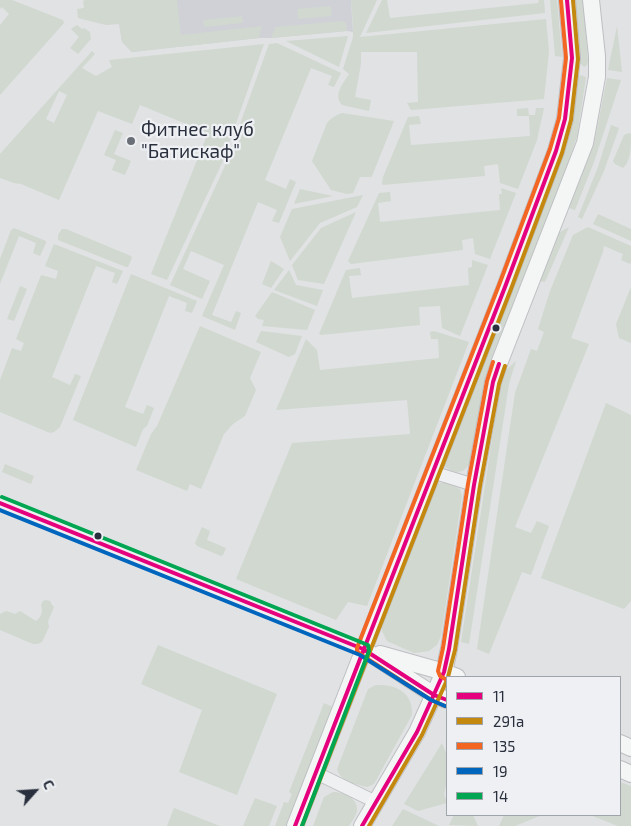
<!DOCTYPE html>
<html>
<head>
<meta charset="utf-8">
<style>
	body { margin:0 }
	#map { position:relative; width:631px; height:826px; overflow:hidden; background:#e0e2e4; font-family:"Exo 2",sans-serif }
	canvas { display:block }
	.legend { position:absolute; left:446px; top:676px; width:175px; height:140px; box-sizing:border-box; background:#eef0f4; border:1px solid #9fa3aa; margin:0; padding:6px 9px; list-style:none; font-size:15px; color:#292f3c }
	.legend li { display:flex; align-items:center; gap:10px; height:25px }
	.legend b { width:25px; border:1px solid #9fa3aa }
	.north { position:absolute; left:10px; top:766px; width:50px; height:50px; -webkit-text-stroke:4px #eef0f4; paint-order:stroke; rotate:64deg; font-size:14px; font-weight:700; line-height:20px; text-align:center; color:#292f3c }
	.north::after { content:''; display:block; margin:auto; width:18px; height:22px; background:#292f3c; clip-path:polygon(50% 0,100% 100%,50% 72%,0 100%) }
</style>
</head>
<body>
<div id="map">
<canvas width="631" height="826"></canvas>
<ul class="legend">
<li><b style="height:6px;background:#e5007d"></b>11</li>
<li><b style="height:6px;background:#c4880f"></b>291а</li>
<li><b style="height:6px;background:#f26522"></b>135</li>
<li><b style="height:6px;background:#0065bd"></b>19</li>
<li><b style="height:6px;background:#00a651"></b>14</li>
</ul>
<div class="north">С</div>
</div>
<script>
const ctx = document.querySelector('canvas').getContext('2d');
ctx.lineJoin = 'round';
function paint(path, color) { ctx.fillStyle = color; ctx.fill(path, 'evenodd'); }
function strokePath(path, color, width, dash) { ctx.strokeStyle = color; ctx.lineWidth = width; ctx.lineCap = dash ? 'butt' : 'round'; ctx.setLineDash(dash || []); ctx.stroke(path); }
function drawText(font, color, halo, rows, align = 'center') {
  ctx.font = font + ' "Exo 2",sans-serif'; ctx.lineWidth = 4.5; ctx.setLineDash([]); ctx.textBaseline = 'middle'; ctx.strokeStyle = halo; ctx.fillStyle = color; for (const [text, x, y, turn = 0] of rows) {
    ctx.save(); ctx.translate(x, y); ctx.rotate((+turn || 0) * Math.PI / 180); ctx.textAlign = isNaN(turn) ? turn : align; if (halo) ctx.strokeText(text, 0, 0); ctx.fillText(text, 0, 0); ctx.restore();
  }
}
const built = new Path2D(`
	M116 0H351L353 32 347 31 271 38H259L132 52 122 42Z`);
const green = new Path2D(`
	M0 0H12L63 20 64 23 0 95V25L9 14 2 7 0 9Z
	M85 0H177L181 35 262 26 259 38 132 52 122 42 119 24 106 25 78 18 77 9 84 8 83 1Z
	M351 0H377L360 37 546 19 549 51 544 99 411 110 407 103 418 102 417 52H361V64L355 97 371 100 369 111 342 105C333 94 343 84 349 74L343 69 353 37V25Z
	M382 0H387L390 18 538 3 539 0H544L545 13 366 33Z
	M550 0H557L562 57 555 56Z
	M575 0H583L588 62 587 65 584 67 580 63Z
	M331 6 332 16 298 19 297 9Z
	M242 16 243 23 204 27 203 20Z
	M342 21 346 23 347 31 271 38 275 27Z
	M77 25 82 29 84 28 90 32 91 39 78 54 70 48 79 37 71 29Z
	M617 26 622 72 608 70Z
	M348 36 339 67 286 41Z
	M277 43 341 73 334 87 328 85 332 76 311 68 265 180 286 189 290 179 296 182 279 223 272 221 277 210 258 202 212 315 231 322 236 311 241 313 235 330 202 316 224 265 191 251 183 269 210 281 202 299 170 285 224 168 269 44Z
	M264 44 222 163 167 280 151 274 208 133 140 105 132 124 98 111 59 200 21 184 14 183 0 178V154L92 51 95 54 82 68 96 76 112 67 109 60ZM59 91 67 95 54 123 46 119Z
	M580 75 584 76 586 78 577 136 565 173 491 359 479 412 470 464 463 471 457 472 450 470 444 466 517 269 558 169 569 135 578 78Z
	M607 78 621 80 594 162 575 210 569 208 594 144Z
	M528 108 529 115H535L536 108H544L537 140 518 189 500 183 498 164 484 166 485 176 383 185 382 183 383 177 408 117 419 116 421 124 409 125 411 145 530 136 529 116H517V109Z
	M342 113 394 121 372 176 371 177H360L353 193 347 194 331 190 312 161 327 123C331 118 336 115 342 113Z
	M611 125 619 128 604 171 582 219 578 217 598 167Z
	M115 130 123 133 114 154 131 161 125 175 112 170 116 160 104 155Z
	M629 133 631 134C631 146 631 161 623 168L615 164 613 161 624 135Z
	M501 188 516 193 490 259 475 254 473 238 462 240 463 250 351 264 348 261 379 193 390 192 391 201 378 203 380 222 500 210 499 194H502Z
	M300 189 333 196 294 204Z
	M363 195 357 207 320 223 290 261 280 237 292 209Z
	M356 212 324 284 298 280 292 265 321 228Z
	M598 214 631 229V241L593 224Z
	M569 227 545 282 540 281 557 236 560 232Z
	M588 227 631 246V262L630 264 621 260 623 254 604 246 603 249H604L571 338 589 344 515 527 531 533 537 521 549 526 531 575 522 572 489 654 477 649 515 393 531 349 537 351 544 332 538 329 550 291 573 235Z
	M14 228 46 241V243L40 256 33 253 36 243 19 236 0 284V259L11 230Z
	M62 229H66L131 256 132 258 128 267H126L58 240V235Z
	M54 244 123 271 117 284 112 282 115 273 96 266 52 377 70 385 75 374 81 376 60 427 54 432 50 433 0 412V380L12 348 21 351 24 343 16 339 41 275 56 279 58 271 45 266Z
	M472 260 488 265 460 336 442 328 440 306 419 307 420 325 321 335 319 334 346 270 360 268 361 275 349 276 352 298 469 285 468 268 472 267Z
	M271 261 284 269 271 288 262 284Z
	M289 270 296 285 323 290 317 306 274 290Z
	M131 274 197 301 192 313 185 311 187 303 169 296 125 407 143 414 147 405 154 408 147 426 143 429 136 447 73 420Z
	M20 286 27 289 14 321 7 319Z
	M631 287V343L619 338 616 324Z
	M272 292 315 310 307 330 262 326 264 320 258 319 255 316Z
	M200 326 261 352 250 378 256 390 245 416 233 424 224 434 201 489 190 484 187 491 136 470 151 434 157 426Z
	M261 331 302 336 295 354 289 357 256 342Z
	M434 331 469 342 367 606 348 602 336 620 236 579 292 443 410 434 407 400 276 410 306 339 317 350 320 370 439 358 438 339H431L430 332Z
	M516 361 509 384 469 644 461 642 500 387 505 371Z
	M606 403 631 415V601L624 609 541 578Z
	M5 464 34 476 31 484 2 472Z
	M439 483H449L460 489 462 496 441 636 437 645 429 651 414 653 387 641 382 631V623L429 488Z
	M202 527 210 531 207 540 226 548 223 555 221 556 197 546 195 543Z
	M46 600 50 601 52 605 54 607 48 621 49 627 42 642 37 644H33L0 630V614L6 611 15 614 20 611 36 621C42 616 43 612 41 605L43 601Z
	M158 645 277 694 237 795 179 772 202 710 141 684Z
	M376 685C397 684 413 693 412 715L374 784 367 787C355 784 341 782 337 769L368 689Z
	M324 703 337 709 293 826H275L284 802 288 803 292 794 289 792Z
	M442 743 447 755V781L444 794 447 803 418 811 404 804Z
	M620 782 631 786V826H618L590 815H620Z
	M333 792C344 792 358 798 357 811 356 816 352 821 349 826H313L324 797Z
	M255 798 277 806 269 826H243Z
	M174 808 220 826H167Z
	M403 809 439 826H392Z
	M454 815H473L478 826 449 825Z
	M504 815H542L515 826H499Z`);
const minor = new Path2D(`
	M432 472 474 485
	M0 503 363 649
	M316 773 376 802`);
const major = new Path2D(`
	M363 649 434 695 447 700
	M380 654 444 672 457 677
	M620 743 631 748
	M620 769 631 774
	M295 826 505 287 556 151 565 119 572 58 567 0
	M362 826 417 732 444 672 449 649 474 485 493 382 500 361 585 143 597 77V56L591 0`);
const bus1 = new Path2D(`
	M0 503 363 649 434 695 447 700
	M295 826 505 287 556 151 565 119 572 58 567 0
	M362 826 417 732 444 672 449 649 474 485 493 382 499 364`);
const bus2 = new Path2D(`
	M448 677 455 650 480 486 499 384 505 366
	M302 826 511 289 562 153 571 120 578 59 573 0
	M369 826 422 735 447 680`);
const bus3 = new Path2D(`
	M447 680 440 676 438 671 443 648 468 484 487 381 493 362
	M445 706 431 700 360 654 357 651V648L499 285 550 149 559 118 566 58 561 1`);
const bus4 = new Path2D(`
	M0 510 360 655 431 700 445 706`);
const bus5 = new Path2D(`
	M2 497 368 645 369 651 302 826`);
const markers = [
	[131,141,5,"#696e77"],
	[496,328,4.5,"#292f3c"],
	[98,536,4.5,"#292f3c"]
];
const poiNames = [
	["Фитнес клуб",141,130],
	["\"Батискаф\"",141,152]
];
paint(built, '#cfd1d7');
paint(green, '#d1d8d0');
strokePath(minor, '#bec0c2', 14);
strokePath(major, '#bdbfc2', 18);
strokePath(minor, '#eff0f2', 12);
strokePath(major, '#f4f5f5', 16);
strokePath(bus1, '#e5007d', 4);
strokePath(bus2, '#c4880f', 4);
strokePath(bus3, '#f26522', 4);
strokePath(bus4, '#0065bd', 4);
strokePath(bus5, '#00a651', 4);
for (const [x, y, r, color] of markers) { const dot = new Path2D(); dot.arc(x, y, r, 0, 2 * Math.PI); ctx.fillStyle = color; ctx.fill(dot); strokePath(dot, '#eef0f4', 2); }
drawText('19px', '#292f3c', '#eef0f4', poiNames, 'left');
</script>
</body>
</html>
